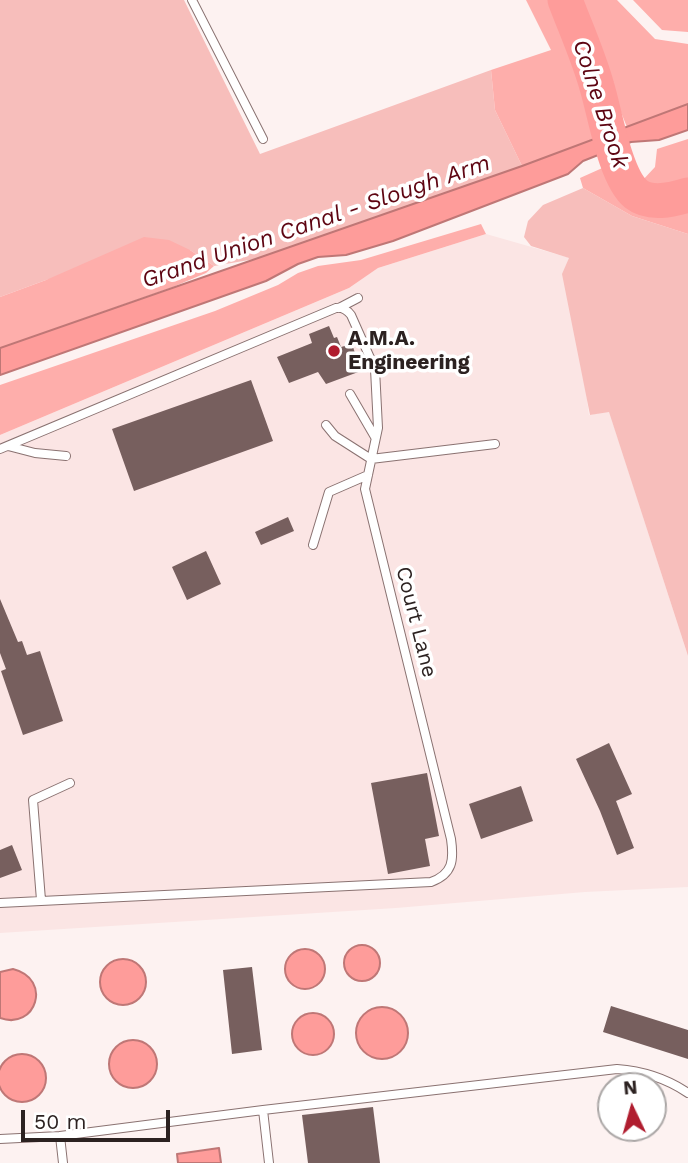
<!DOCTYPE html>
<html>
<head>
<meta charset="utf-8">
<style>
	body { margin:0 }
	#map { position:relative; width:688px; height:1163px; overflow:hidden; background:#fdf2f1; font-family:"Work Sans",sans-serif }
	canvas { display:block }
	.north { position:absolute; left:597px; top:1072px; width:70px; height:70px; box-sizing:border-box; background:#fff; border:2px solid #aba7a6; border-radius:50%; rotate:355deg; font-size:19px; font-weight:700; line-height:28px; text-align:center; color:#2c2221 }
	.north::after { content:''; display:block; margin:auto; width:24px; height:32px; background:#b01d2f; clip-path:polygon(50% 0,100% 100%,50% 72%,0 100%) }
	.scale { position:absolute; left:21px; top:1110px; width:149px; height:32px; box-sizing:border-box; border:4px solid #2c2221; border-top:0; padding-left:9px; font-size:21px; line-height:24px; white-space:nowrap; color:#2c2221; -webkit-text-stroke:5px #fff; paint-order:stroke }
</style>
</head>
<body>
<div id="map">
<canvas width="688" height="1163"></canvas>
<div class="north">N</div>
<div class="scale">50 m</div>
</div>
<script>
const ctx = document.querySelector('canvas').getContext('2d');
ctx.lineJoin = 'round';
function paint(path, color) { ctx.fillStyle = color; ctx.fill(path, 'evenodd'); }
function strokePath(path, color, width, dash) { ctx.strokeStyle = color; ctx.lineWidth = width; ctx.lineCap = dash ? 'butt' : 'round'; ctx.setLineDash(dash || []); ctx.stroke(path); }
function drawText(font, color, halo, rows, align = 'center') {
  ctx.font = font + ' "Work Sans",sans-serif'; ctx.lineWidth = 7; ctx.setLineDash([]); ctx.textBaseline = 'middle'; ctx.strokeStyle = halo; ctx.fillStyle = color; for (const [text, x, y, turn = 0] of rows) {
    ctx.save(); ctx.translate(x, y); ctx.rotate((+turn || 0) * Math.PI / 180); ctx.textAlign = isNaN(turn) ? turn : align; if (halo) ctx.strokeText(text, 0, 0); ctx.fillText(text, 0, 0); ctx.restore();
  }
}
const built = new Path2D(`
	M486 234 570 258 589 415 609 411 688 656V887L585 892 396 908 0 933V435L349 288 378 268Z`);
const green = new Path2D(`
	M0 0H184L260 154 491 70 495 110 522 166 255 259 214 266 190 250 46 280 0 297Z
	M583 188 632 216 688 234V656L609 412 590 415 562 274 569 258 531 246 524 237 528 221 543 205Z`);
const forest = new Path2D(`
	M526 0H563L571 21 597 139 522 166 495 110 491 70 551 50Z
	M575 0H617L655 39 688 44V104L627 127Z
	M633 0H688V32L662 30Z
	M688 139V190C672 197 656 193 640 189L641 182 655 167 657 149Z
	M609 165 624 197 648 206 688 200V234L632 216 583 188 580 178Z
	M481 224 486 234 378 268 349 288 0 435V385L215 311 278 285 298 273 318 266 361 260Z
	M144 237 169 240 190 250 214 266 206 273 173 287 0 348V297L46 280Z`);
const water = new Path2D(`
	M688 104V130L659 140 631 142 583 161 568 174 393 241 346 255 318 257 298 264 266 281 0 375V348L522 166Z
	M344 963a18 18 0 1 1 36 0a18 18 0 1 1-36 0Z
	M285 969a20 20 0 1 1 40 0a20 20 0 1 1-40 0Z
	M100 982a23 23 0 1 1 46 0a23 23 0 1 1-46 0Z
	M13 969C53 979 36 1031 0 1018V972Z
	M356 1033a26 26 0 1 1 52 0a26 26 0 1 1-52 0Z
	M292 1034a21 21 0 1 1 42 0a21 21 0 1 1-42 0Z
	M109 1064a24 24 0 1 1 48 0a24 24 0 1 1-48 0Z
	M-2 1078a24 24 0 1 1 48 0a24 24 0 1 1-48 0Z
	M219 1148 221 1163H178L177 1154Z`);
const river = new Path2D(`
	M565 0C576 29 589 58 597 87 605 113 615 177 636 194 650 205 672 200 688 195`);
const building = new Path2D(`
	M329 326 334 338 337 337 341 347 352 344 361 371 326 384 318 372 289 383 277 357 312 343 309 334Z
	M251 380 273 441 134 491 112 429Z
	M288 517 294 531 261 545 255 532Z
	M206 551 221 584 187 600 172 567Z
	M0 599 18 642 22 641 27 655 40 651 63 721 23 735 1 671 6 669 0 653Z
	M609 743 632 794 616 801 634 848 617 855 600 811 576 759Z
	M427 773 439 836 425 839 430 866 388 874 371 783Z
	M521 786 533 821 481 839 469 804Z
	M12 845 22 870 0 878V850Z
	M252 967 262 1050 232 1054 223 970Z
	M611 1006 688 1030V1059L603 1032Z
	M373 1107 380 1163H308L302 1115Z`);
const lane = new Path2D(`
	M192 0 263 139
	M339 308 358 298
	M350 394 375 437
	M326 425 335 436 371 459 495 444
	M8 446 35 453 66 456
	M0 449 336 308C343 307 347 310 351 315L375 369 378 428 365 489 451 839C454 860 453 874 431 882L0 903
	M313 545 329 492 368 475
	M41 900 33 800 70 783
	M263 1110 269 1163
	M0 1139 60 1136
	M63 1163 60 1136 263 1110 617 1069C644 1071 666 1078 688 1093`);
const markers = [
	[334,351,7,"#b01d2f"]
];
const poiNames = [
	["A.M.A.",348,339],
	["Engineering",348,363]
];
const streetNames = [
	["Court Lane",416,622,76]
];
const waterNames = [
	["Colne Brook",600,104,72],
	["Grand Union Canal - Slough Arm",316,222,-19]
];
paint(built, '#fbe5e4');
paint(green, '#f7bebb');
paint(forest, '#feaeab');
paint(water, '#fe9c9a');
strokePath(water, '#bf7776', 2);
strokePath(river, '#fe9c9a', 35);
paint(building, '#775f5e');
strokePath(lane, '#8a7271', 10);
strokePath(lane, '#fff', 8);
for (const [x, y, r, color] of markers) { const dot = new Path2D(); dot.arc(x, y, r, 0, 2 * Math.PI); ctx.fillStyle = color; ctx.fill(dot); strokePath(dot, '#fff', 2.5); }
drawText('bold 21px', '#2c2221', '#fff', poiNames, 'left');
drawText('21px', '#2c2221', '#fff', streetNames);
drawText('italic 23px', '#5e0512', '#fff', waterNames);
</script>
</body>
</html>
